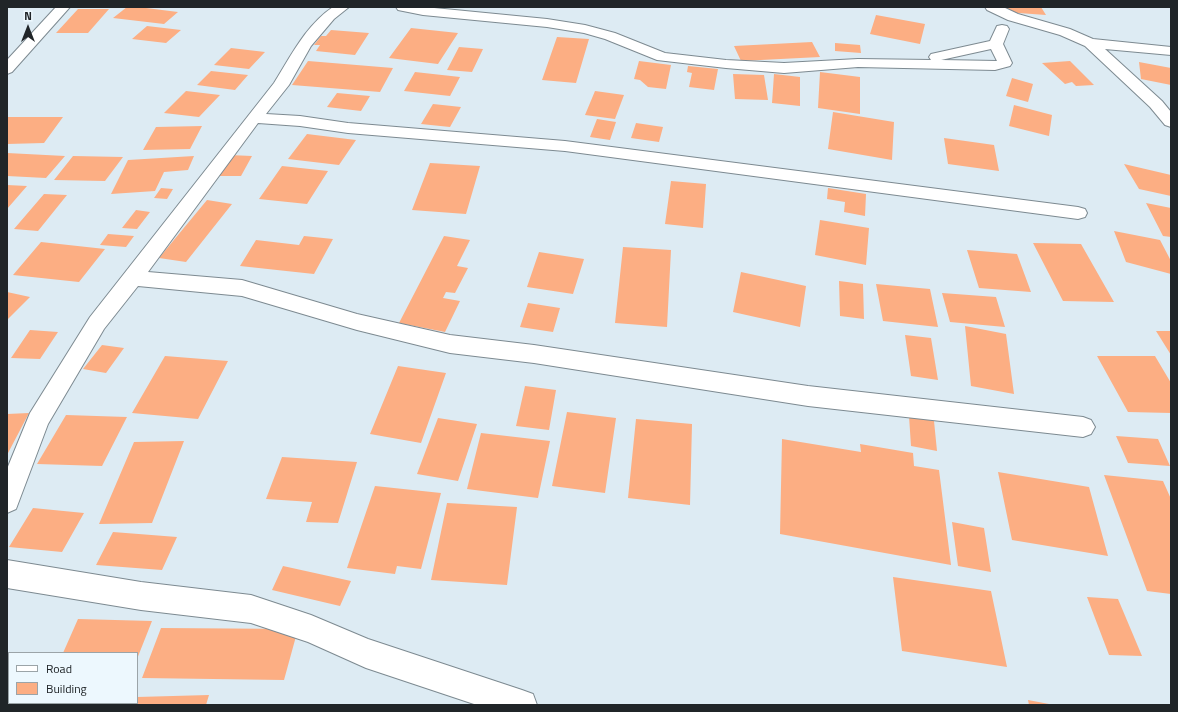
<!DOCTYPE html>
<html>
<head>
<meta charset="utf-8">
<style>
	body { margin:0 }
	#map { position:relative; width:1178px; height:712px; overflow:hidden; background:#ddebf3; font-family:"Titillium Web",sans-serif }
	canvas { display:block }
	.frame { position:absolute; inset:0; border:8px solid #202528; pointer-events:none }
	.legend { position:absolute; left:8px; top:652px; width:130px; height:52px; box-sizing:border-box; background:#edf8fe; border:1px solid #9ba4a8; margin:0; padding:5px 7px; list-style:none; font-size:12px; color:#202528 }
	.legend li { display:flex; align-items:center; gap:8px; height:20px }
	.legend b { width:20px; border:1px solid #9ba4a8 }
	.north { position:absolute; left:8px; top:8px; width:40px; height:40px; -webkit-text-stroke:3px #edf8fe; paint-order:stroke; rotate:0deg; font-size:11px; font-weight:700; line-height:16px; text-align:center; color:#202528 }
	.north::after { content:''; display:block; margin:auto; width:14px; height:18px; background:#202528; clip-path:polygon(50% 0,100% 100%,50% 72%,0 100%) }
</style>
</head>
<body>
<div id="map">
<canvas width="1178" height="712"></canvas>
<div class="frame"></div>
<ul class="legend">
<li><b style="height:5px;background:#fff"></b>Road</li>
<li><b style="height:11px;background:#fcae83"></b>Building</li>
</ul>
<div class="north">N</div>
</div>
<script>
const ctx = document.querySelector('canvas').getContext('2d');
ctx.lineJoin = 'round';
function paint(path, color) { ctx.fillStyle = color; ctx.fill(path, 'evenodd'); }
function strokePath(path, color, width, dash) { ctx.strokeStyle = color; ctx.lineWidth = width; ctx.lineCap = dash ? 'butt' : 'round'; ctx.setLineDash(dash || []); ctx.stroke(path); }
const building = new Path2D(`
	M127 7H138L178 12 164 24 113 18Z
	M1003 7H1041L1046 15 1005 12Z
	M78 9H109L88 33H56Z
	M876 15 925 24 920 44 870 34Z
	M147 26 181 30 166 43 132 39Z
	M411 28 458 33 438 64 389 58Z
	M331 30 369 33 355 55 316 51 320 45H314L321 36H326Z
	M557 37 589 39 576 83 542 80Z
	M812 42 820 57 741 61 734 46Z
	M835 43 860 45 861 53 835 51Z
	M459 47 483 49 472 72 447 70Z
	M231 48 265 52 249 69 214 65Z
	M308 61 393 68 380 92 292 85Z
	M639 61 671 65 666 89 648 87 640 80 634 79Z
	M1070 61 1094 85 1076 86 1072 82 1065 84 1042 63Z
	M1139 62 1171 68V85L1141 79Z
	M688 66 718 69 714 90 689 87 692 73 687 72Z
	M211 71 248 75 235 90 197 85Z
	M415 72 460 77 450 96 404 91Z
	M820 72 860 77V114L818 108Z
	M733 74 764 75 768 100 735 99Z
	M774 74 800 77V106L772 103Z
	M1012 78 1033 84 1028 102 1006 96Z
	M186 91 220 95 199 117 164 113Z
	M595 91 624 95 615 119 585 115Z
	M337 93 370 96 361 111 327 107Z
	M433 104 461 107 450 127 421 124Z
	M1014 105 1052 115 1049 136 1009 126Z
	M833 112 894 122 892 160 828 149Z
	M7 117H63L44 143 7 144Z
	M597 119 616 122 610 140 590 137Z
	M636 123 663 127 659 142 631 138Z
	M202 126 190 149 143 150 156 127Z
	M307 134 356 140 339 165 288 159Z
	M944 138 994 145 999 171 948 164Z
	M7 153 65 156 46 178 7 176Z
	M229 155 252 156 241 176H217Z
	M73 156 123 157 105 181 54 180Z
	M194 156 188 170 164 172 155 191 111 194 128 160Z
	M430 163 480 166 466 214 412 210Z
	M1124 164 1171 175V196L1139 189Z
	M282 166 328 171 307 204 259 199Z
	M671 181 706 184 703 228 665 224Z
	M7 185 27 186 7 209Z
	M161 188 173 189 167 199 154 198Z
	M828 188 866 194 865 216 844 212 845 202 827 199Z
	M44 194 67 195 38 231 14 229Z
	M207 200 232 204 186 262 159 258Z
	M1146 203 1171 208V237L1163 236Z
	M136 210 150 212 137 229 122 228Z
	M820 220 869 228 866 265 815 255Z
	M1114 231 1160 240 1171 261V274L1126 262Z
	M108 234 134 236 126 247 100 245Z
	M304 236 333 239 314 274 240 266 256 240 299 245Z
	M444 236 470 240 457 266 468 268 455 293 446 292 443 298 460 301 445 332 399 323Z
	M41 242 105 249 79 282 13 275Z
	M1033 243 1081 244 1114 302 1063 301Z
	M623 247 671 250 667 327 615 323Z
	M967 250 1017 254 1031 292 979 288Z
	M539 252 584 259 573 294 527 287Z
	M741 272 806 286 800 327 733 312Z
	M839 281 863 284 864 319 840 316Z
	M876 284 930 289 938 327 883 321Z
	M7 292 30 297 7 320Z
	M942 293 996 297 1005 327 950 322Z
	M528 303 560 308 553 332 520 327Z
	M965 326 1006 334 1014 394 971 386Z
	M30 330 58 332 40 359 11 358Z
	M1156 331H1171V355Z
	M905 335 931 338 938 380 911 376Z
	M102 345 124 348 106 373 83 369Z
	M165 356 228 361 198 419 132 413Z
	M1097 356H1155L1171 383V413L1128 412Z
	M398 366 446 373 421 443 370 434Z
	M525 386 556 390 549 430 516 426Z
	M567 412 616 418 605 493 552 486Z
	M29 413 7 455V414Z
	M66 415 127 417 102 466 37 464Z
	M909 416 934 421 937 451 911 446Z
	M438 418 477 424 458 481 417 474Z
	M636 419 692 424 690 505 628 498Z
	M481 433 550 441 538 498 467 489Z
	M1116 436 1158 439 1170 466 1128 463Z
	M782 439 861 452 860 444 913 453 914 466 939 470 951 565 780 534Z
	M184 441 152 523 99 524 134 442Z
	M282 457 357 462 338 523 306 522 312 502 266 499Z
	M998 472 1089 487 1108 556 1012 540Z
	M1104 475 1163 481 1171 499V594L1147 591Z
	M375 486 441 493 421 569 397 566 395 574 347 568Z
	M447 503 517 507 507 585 431 580Z
	M33 508 84 513 62 552 9 547Z
	M952 522 984 528 991 572 958 566Z
	M113 532 177 537 162 570 96 565Z
	M283 566 351 581 340 606 272 590Z
	M893 577 991 591 1007 667 902 651Z
	M1087 597 1118 599 1142 656 1109 655Z
	M78 619 152 621 137 659V653H63Z
	M161 628 298 629 284 680 142 678Z
	M209 695 206 705H39L40 703H137V697Z
	M1028 700 1049 704V705H1029Z`);
const minor = new Path2D(`
	M56 7H70L12 72 7 74V60Z
	M333 7H349L334 19 311 46 289 85 266 114 300 116 348 123 565 141 1078 207 1085 209 1087 213 1085 217 1078 219 565 151 348 133 300 126 258 123 148 272 242 280 357 314 450 335 534 345 808 386 1083 417 1091 420 1095 427 1091 434 1083 437 808 406 534 363 450 353 357 330 242 296 138 286 104 329 48 424 16 509 7 513V469L30 413 90 317 274 83C291 56 306 25 333 7Z
	M396 7H424L547 19 585 25 615 33 665 53 726 60 784 63 858 59 931 60 929 57 931 54 990 41 997 26 1002 25 1007 26 1009 29 1003 44 1012 63 1010 66 995 70 858 67 784 73 726 68 657 60 605 39 584 33 547 27 423 15 398 10ZM991 49 997 61 941 60Z
	M985 7H1003L1018 14 1070 29 1093 39 1171 47V55L1105 49 1162 101 1171 112V127L1165 125 1150 107 1085 46 1060 35 1008 20 987 10Z
	M7 560 141 582 251 595 311 615 368 639 522 690 533 694 537 705H477L366 668 308 642 251 623 141 610 7 588Z`);
paint(building, '#fcae83');
strokePath(minor, '#7d8a91', 2);
paint(minor, '#fff');
</script>
</body>
</html>
